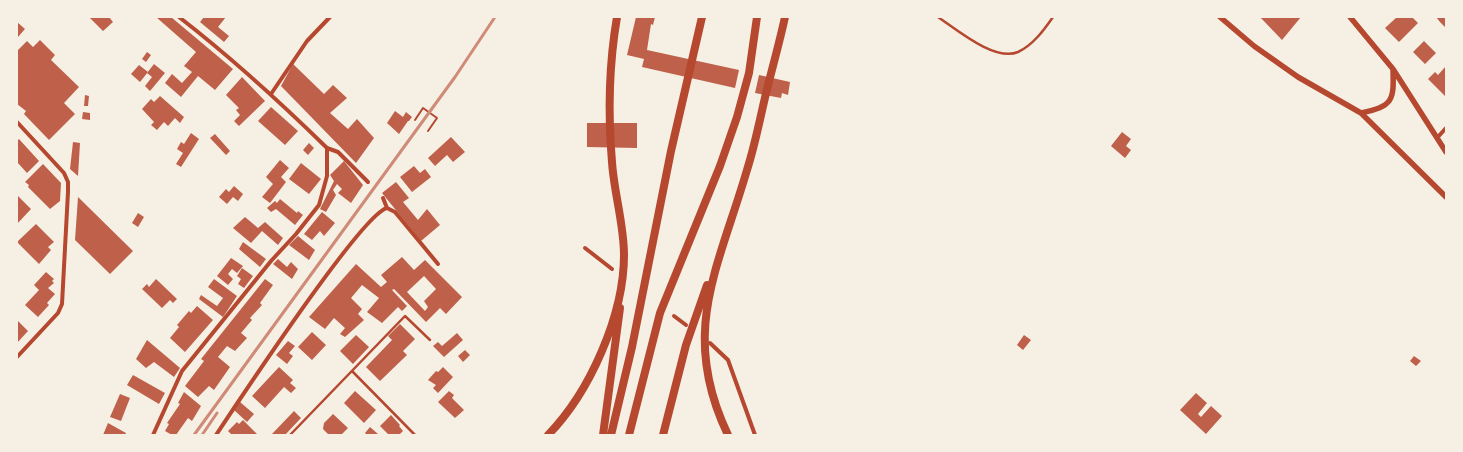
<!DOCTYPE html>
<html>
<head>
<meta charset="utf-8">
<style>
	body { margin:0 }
	#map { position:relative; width:1463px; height:452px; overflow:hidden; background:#f6efe4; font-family:Signika,sans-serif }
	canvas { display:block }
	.frame { position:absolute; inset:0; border:18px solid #f6efe4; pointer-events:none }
</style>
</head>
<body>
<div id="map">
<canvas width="1463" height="452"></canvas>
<div class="frame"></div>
</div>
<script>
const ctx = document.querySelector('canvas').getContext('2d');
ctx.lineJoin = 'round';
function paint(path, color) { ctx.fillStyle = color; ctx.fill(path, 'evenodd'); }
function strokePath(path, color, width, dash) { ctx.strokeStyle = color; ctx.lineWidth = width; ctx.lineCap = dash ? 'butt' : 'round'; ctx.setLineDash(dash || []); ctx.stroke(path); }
const building = new Path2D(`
	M89 17H109L113 22 103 31Z
	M156 17H171L233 69 215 90 198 76 181 97 165 83 172 74 182 83 192 72 184 66 196 52Z
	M204 17H226L218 27 229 36 224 42 200 22Z
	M636 17H655L653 25 651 24 647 50 739 70 735 88 642 67 644 59 627 55Z
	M1260 17H1301L1282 40Z
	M1397 17H1412L1418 23 1399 42 1385 28Z
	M1436 17H1446V28L1440 22Z
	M17 22 25 29 18 37 17 36Z
	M40 40 55 55 51 60 79 87 64 103 75 114 49 140 24 114 26 111 17 104V51L27 41 33 47Z
	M1424 41 1436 53 1425 64 1413 52Z
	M147 52 151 55 146 62 142 59Z
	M154 64 165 73 150 91 145 86 152 77 147 73Z
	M293 64 324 94 333 85 347 98 330 113 348 129 357 119 374 138 356 163 281 86Z
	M139 65 148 72 140 82 131 74Z
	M1446 66V97L1428 79 1435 72 1438 75Z
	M759 75 790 82 788 95 782 93 781 98 755 93Z
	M242 77 265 101 239 126 234 121 240 115 236 110 239 108 226 95Z
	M85 95 89 96 88 106H84Z
	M160 96 184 117 180 123 175 118 168 126 164 122 157 130 151 125 154 122 142 109 151 99 154 102Z
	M271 107 298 131 285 145 258 121Z
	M395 111 403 117 406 112 412 117 409 121H408L399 134 387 123Z
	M83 112 90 113V120L82 119Z
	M587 123H637V148L587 147Z
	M1122 132 1131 139 1126 146 1131 150 1125 158 1111 146Z
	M191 133 199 139 181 167 176 164 183 153 177 149 181 142 184 144Z
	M215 134 230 151 226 155 210 138Z
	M451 137 465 152 453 162 447 155 435 166 428 158Z
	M19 139 39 161 27 173 17 162V141Z
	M73 142 80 143 78 176 70 169Z
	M309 143 314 148 308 155 303 150Z
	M280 160 289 168 281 177 286 182 270 203 262 197 273 184 266 177Z
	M344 161 363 185 351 203 338 193 342 189 337 184 333 190 336 195 326 212 320 209 334 181 330 175Z
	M301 163 321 179 309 194 289 179Z
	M43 164 61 183 60 201 50 209 28 187 29 185 25 182Z
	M414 166 420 173 425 169 431 177 412 192 400 177Z
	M396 182 409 198 403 202 418 220 427 209 440 225 421 241 382 193Z
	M234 186 243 194 238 201 233 197 227 204 219 197 226 189 229 192Z
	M18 196 31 209 17 224V197Z
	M78 197 133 251 110 274 75 240Z
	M280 199 297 213 298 211 303 215 295 225 276 209 271 212 267 208 275 201 277 203Z
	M322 212 335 223 324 236 320 231 312 240 304 234Z
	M138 213 144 217 138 227 132 223Z
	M245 217 258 228 265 222 283 238 278 245 262 231 251 243 233 228Z
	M36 224 54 242 48 247 51 250 39 264 17 242Z
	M298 236 315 250 309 260 289 245Z
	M243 242 266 259 260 267 239 249Z
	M402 257 414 270 425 260 462 297 446 314 440 308 426 322 394 289 392 290 407 306 402 311 398 307 382 323 367 312 379 298 362 285 351 298 362 309 358 314 364 320 345 337 340 334 345 328 334 318 325 329 309 317 356 264 381 287 387 282 381 275ZM424 276 436 289 424 301 428 307 425 311 407 292Z
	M231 258 243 266 237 273 232 269 228 274 233 279 228 285 217 276Z
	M278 259 287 267 291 262 298 269 292 279 273 264Z
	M242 268 253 276 244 288 238 284 241 279 237 276Z
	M46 272 54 279 52 281 54 283 48 288 55 294 47 303 49 305 38 317 25 305 39 290 34 285Z
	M156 279 177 299 173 303 170 300 162 308 142 289 147 284 149 287Z
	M214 279 237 296 223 317 199 299 201 295 217 306 223 298 208 287Z
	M265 279 273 285 260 303 262 305 250 318 252 320 241 333 247 338 235 351 227 346 218 357 230 367 214 390 209 386 198 397 185 386 204 361 201 359Z
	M197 306 213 320 185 352 170 338 179 327 177 325 189 311 191 313Z
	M17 320 28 331 17 343Z
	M400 324 415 339 403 351 407 355 380 381 366 367 392 340 388 336Z
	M312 332 326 345 312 360 298 347Z
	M457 333 463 340 444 357 433 346 438 342 442 346Z
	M356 335 369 347 353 364 340 351Z
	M1024 335 1031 340 1023 350 1017 345Z
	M147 340 180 368 174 377 154 362 146 368 136 359Z
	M288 341 295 346 289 353 293 356 287 364 276 355Z
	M465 350 470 355 463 362 458 356Z
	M1414 356 1421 361 1416 366 1410 361Z
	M279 367 293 380 290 383 296 388 291 393 284 387 265 408 252 396Z
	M443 367 453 377 438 393 433 388 436 385 428 380 436 371 438 372Z
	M133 375 165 393 159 404 127 385Z
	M355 391 376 410 364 423 344 403Z
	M449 391 454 395 452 398 464 410 455 418 438 402Z
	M184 392 201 406 192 421 188 418 176 435H172L165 431 169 424 167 423 180 404 178 403Z
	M1196 393 1207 403 1198 414 1201 417 1211 406 1222 416 1206 434 1180 410Z
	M120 394 130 398 121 421 110 417Z
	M240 402 254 414 247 422 234 410Z
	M294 411 301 418 285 435H271Z
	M333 414 348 428 341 435H329L323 429 324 423Z
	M391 415 400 425 399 426 403 431 399 435H389L380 426Z
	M243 420 258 435H232L228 431 237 422 239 424Z
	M108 423 126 433 125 435H103Z
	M370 427 378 434 377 435H367L365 433Z`);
const path = new Path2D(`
	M415 120 423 108 437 118 428 131`);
const service = new Path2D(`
	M938 17C956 29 995 62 1018 52 1033 45 1044 30 1053 17
	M352 371 415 435
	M290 435 405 316 430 340`);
const minor = new Path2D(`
	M179 17C232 58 280 102 327 148L338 152 368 182
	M271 94 307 41 330 17
	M17 122 64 173 68 182V192L62 304 58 313 17 357
	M1437 138 1446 128
	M383 198 387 208
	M585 248 612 269
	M674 316 686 325
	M710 343 728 360 755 435
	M153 435 182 371 271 261 296 234 319 205 327 176V148
	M216 435C238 402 362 214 387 208L395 212 438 264`);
const tertiary = new Path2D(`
	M1220 17 1254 46 1298 77 1361 113 1446 197
	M1350 17 1393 69 1446 152
	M1361 113C1393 106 1394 101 1393 70`);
const motorway = new Path2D(`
	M548 435C590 392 624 315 624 255 624 224 614 193 612 162 608 115 609 64 617 17
	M603 435 620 308
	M611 435 632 347 671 151 702 17
	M629 435 660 313 720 166 737 117 749 73 757 17
	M663 435 686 345 707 285
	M728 435C679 333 718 269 747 170 756 142 761 113 768 85 774 62 780 40 785 17`);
const rail = new Path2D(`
	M194 435 455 77 495 17
	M202 435 217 413`);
paint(building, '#bf614a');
strokePath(path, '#b5482f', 2);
strokePath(service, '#b5482f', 2.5);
strokePath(minor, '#b5482f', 4);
strokePath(tertiary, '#b5482f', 5.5);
strokePath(motorway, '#b5482f', 8);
strokePath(rail, '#cf8b77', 3);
</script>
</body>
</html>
